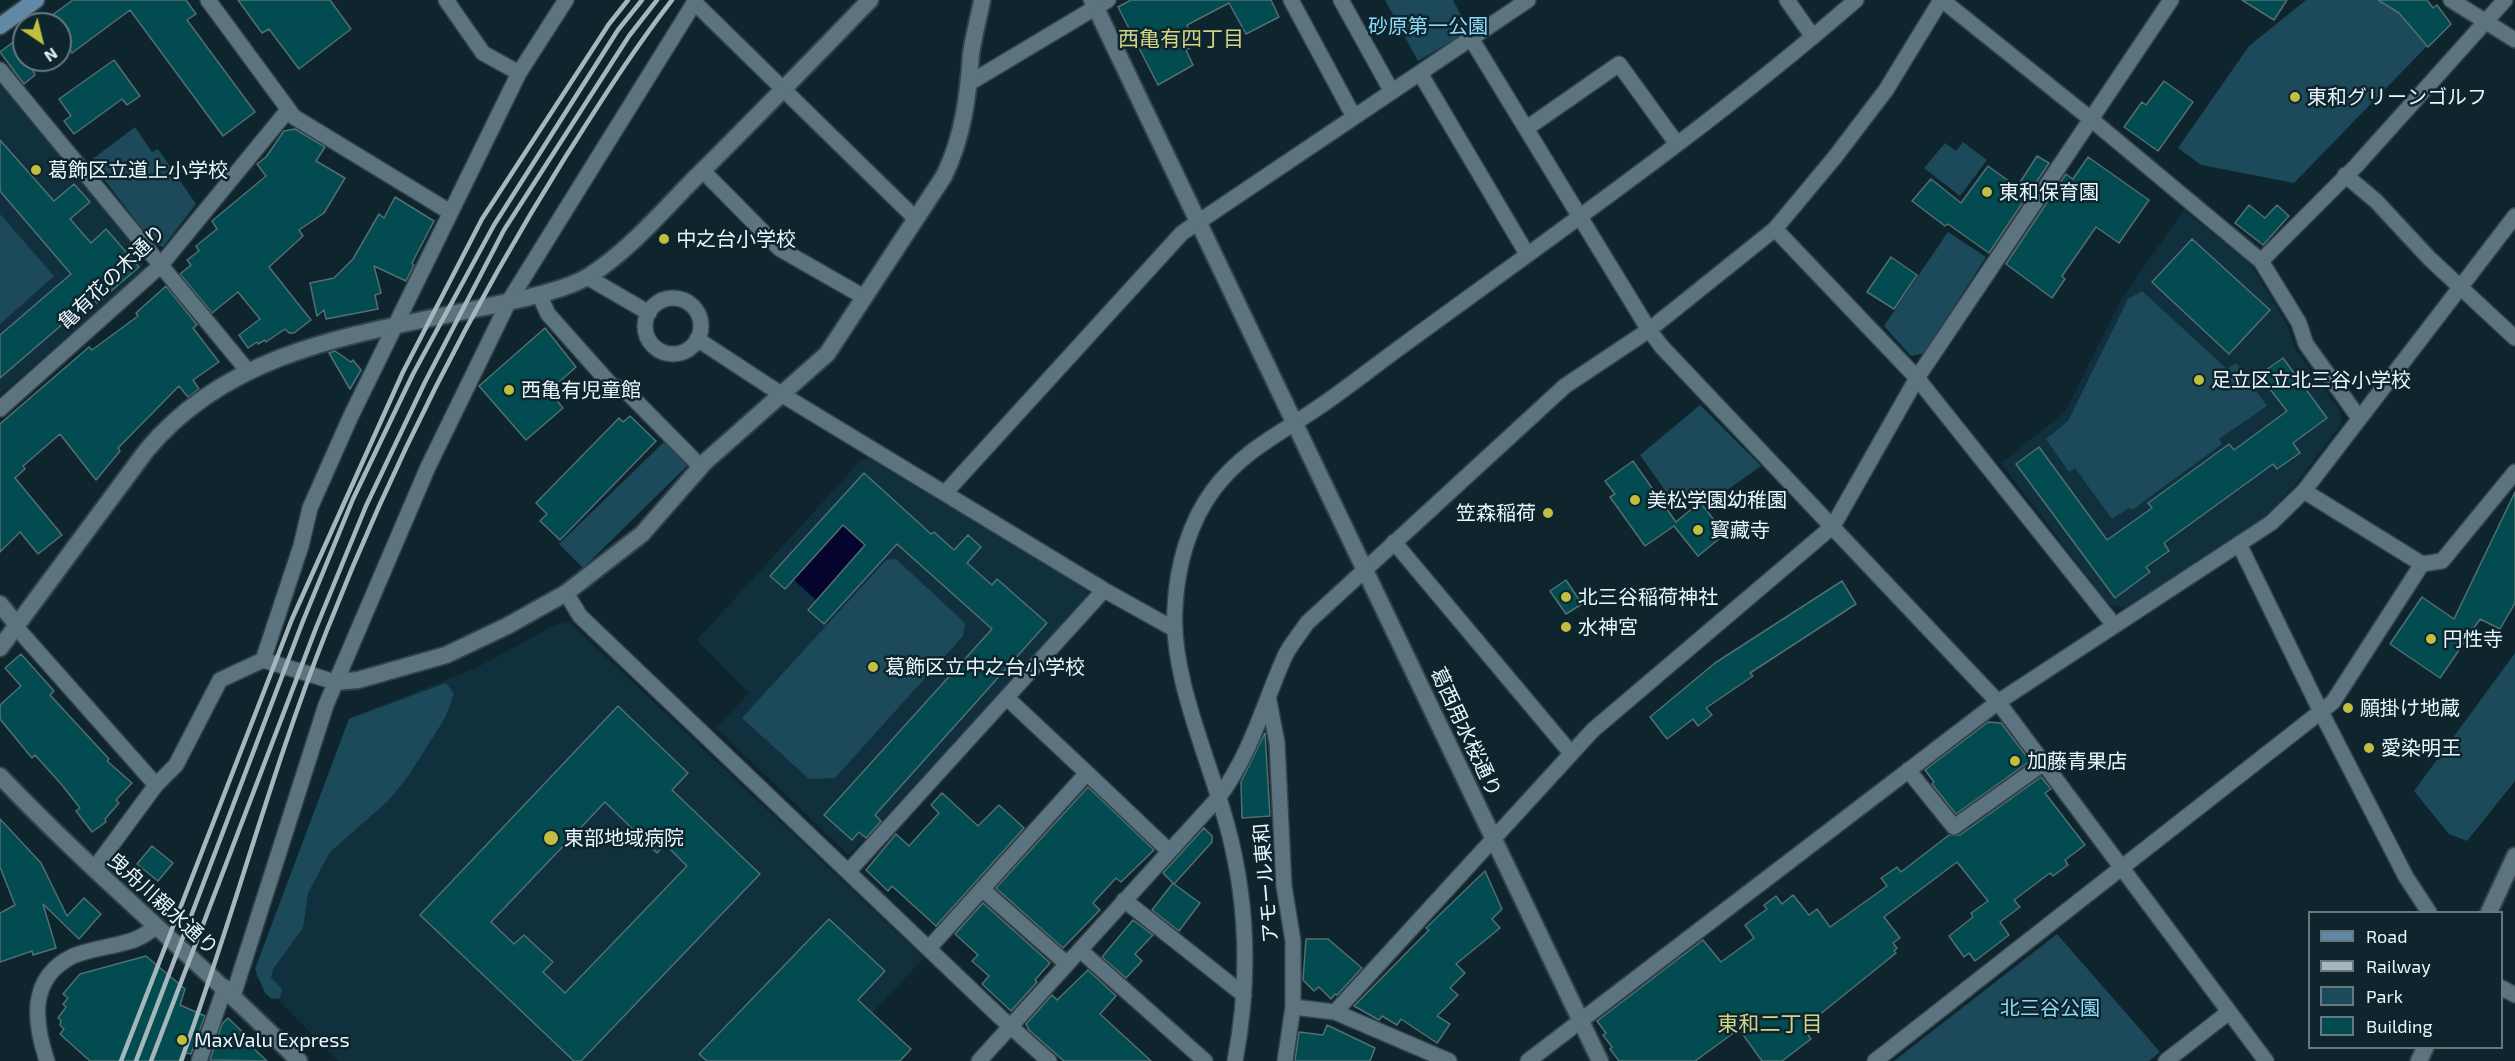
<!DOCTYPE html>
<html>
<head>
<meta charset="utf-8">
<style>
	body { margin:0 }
	#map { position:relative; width:2515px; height:1061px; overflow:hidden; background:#0e252e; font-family:"Exo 2",sans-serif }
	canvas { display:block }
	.legend { position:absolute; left:2308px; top:911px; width:195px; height:138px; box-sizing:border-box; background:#0e252e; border:2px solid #667981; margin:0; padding:8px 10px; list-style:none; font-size:18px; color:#e9f7fd }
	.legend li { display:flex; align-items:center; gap:12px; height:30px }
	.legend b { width:30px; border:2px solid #667981 }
	.north { position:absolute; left:12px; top:12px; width:60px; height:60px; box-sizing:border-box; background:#0e252e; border:2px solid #667981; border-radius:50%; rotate:145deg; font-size:16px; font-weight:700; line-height:24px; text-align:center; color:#e9f7fd }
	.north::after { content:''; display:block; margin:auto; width:21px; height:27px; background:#c1be40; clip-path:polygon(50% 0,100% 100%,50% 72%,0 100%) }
</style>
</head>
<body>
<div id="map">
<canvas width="2515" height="1061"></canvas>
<ul class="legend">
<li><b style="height:8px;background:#6188a5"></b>Road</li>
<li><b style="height:8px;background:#a6b6bd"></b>Railway</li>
<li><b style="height:16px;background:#1d4a5b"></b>Park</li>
<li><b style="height:16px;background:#024b50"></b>Building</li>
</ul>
<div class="north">N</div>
</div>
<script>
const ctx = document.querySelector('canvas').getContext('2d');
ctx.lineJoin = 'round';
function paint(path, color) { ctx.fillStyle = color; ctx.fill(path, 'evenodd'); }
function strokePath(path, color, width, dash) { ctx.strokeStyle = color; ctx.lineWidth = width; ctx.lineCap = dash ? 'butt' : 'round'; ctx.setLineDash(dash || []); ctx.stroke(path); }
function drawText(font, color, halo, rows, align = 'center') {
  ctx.font = font + ' "Exo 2","Noto Sans JP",sans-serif'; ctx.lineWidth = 5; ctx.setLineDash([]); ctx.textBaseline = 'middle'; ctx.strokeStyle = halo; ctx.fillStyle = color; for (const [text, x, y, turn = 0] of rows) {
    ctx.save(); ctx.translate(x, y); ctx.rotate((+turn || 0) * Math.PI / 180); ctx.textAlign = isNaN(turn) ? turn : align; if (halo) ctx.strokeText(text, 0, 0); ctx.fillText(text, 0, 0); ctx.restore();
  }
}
const built = new Path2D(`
	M0 83 142 257 143 271 0 395Z
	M2184 210 2251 265 2287 324 2295 349 2340 411 2341 425 2294 486 2263 519 2125 608 2109 605 2001 463 2065 412 2122 298Z
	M868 458 1085 588 1088 597 849 855 716 728 749 693 697 640 862 459Z
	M569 622 924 958 826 1061H338L255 976 349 718 476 668 555 625Z`);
const green = new Path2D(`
	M1385 0H1453L1469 31 1418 61Z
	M2306 0H2378L2399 13 2427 46 2294 183 2201 165 2178 148 2249 46Z
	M135 127 152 152 158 149 196 204 163 247 154 244 90 161Z
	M1963 142 1987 160 1960 196 1924 168 1945 143 1956 151Z
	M0 214 54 276 0 324Z
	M1948 232 1986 257 1924 353 1911 356 1884 326Z
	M2142 291 2227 369 2236 363 2267 406 2219 439 2222 444 2132 510 2129 508 2112 519 2075 468 2069 472 2046 439 2068 421 2128 299Z
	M1700 405 1761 466 1706 505 1697 493 1676 506 1640 455Z
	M665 441 688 465 583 568 559 544Z
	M896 559 965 623 963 636 835 778 809 779 742 718 886 560Z
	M2515 653V781L2467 841 2449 834 2414 791Z
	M446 683 454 694 445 718 409 775 388 801 330 852 308 893 303 928 273 969 271 978 282 989 280 998 272 999 265 993 255 969 349 719Z
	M2057 934 2160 1052 2149 1061H1894Z`);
const water = new Path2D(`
	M843 525 865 545 816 600 794 580Z`);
const building = new Path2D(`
	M73 0H186L196 14 187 20 255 112 223 136 130 10 72 53 60 36V24H40Z
	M238 0H330L351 29 299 69 269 29 262 33Z
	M1131 0H1271L1279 17 1246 34 1229 3 1187 25 1196 44 1186 50 1193 65 1158 85 1118 7Z
	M2242 0H2287L2274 20Z
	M2378 0H2427L2433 8 2437 5 2451 24 2428 47 2399 13Z
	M24 34V60H49L33 71 35 75 24 84 0 52Z
	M114 60 140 96 127 105 122 99 74 134 64 121 71 116 59 99Z
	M2164 81 2193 102 2158 151 2124 127 2142 102 2146 105Z
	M295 129 325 147 316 161 345 178 324 213 299 230 303 236 269 267 311 320 294 333H289L285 329 266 342 265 340 258 344 257 342 248 348 239 335 260 319 238 292 212 313 180 274 191 265 187 260 199 251 196 246 217 229 212 221 266 176 257 164 266 157 284 131Z
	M0 140 54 201 74 184 90 202 70 219 91 243 106 229 139 267 97 303 93 298 0 378V335L71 274 0 191Z
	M2037 156 2049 163 1989 253 1948 224 1945 226 1912 201 1931 179 1961 203 1988 166 2017 187Z
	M2088 157 2149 200 2119 243 2096 227 2062 276 2065 279 2052 298 2006 264 2066 174 2073 179Z
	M395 197 434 221 412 263 414 265 406 281 374 266 381 293 375 295 378 309 326 319 324 310 317 316 310 283 334 278 353 259 379 214 384 218Z
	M2249 205 2265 218 2277 205 2289 216 2263 245 2235 223Z
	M2192 239 2270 310 2229 354 2152 282Z
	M1891 257 1917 275 1894 309 1867 292Z
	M166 286 197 325 193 328 219 362 193 380 199 389 188 397 179 386 118 448 120 451 96 480 60 434 23 466 25 469 15 478 62 535 38 554 20 532 0 552V424L89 347 92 350 138 316 136 313Z
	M545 328 576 367 549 391 563 408 526 440 479 386Z
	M335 351 351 362 353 360 361 370 350 389 329 353Z
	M2283 358 2327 418 2293 443 2300 453 2277 469 2273 464 2164 543 2169 551 2146 567 2150 572 2115 598 2016 464 2039 447 2107 540 2152 508 2148 503 2229 444 2234 450 2287 411 2259 375Z
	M630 416 656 441 560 540 540 521 547 514 536 503 619 418 623 422Z
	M1633 461 1676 522 1700 502 1725 534 1698 556 1674 526 1645 546 1610 497 1615 494 1605 481Z
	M864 473 931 534 934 532 954 550 968 535 981 547 967 563 992 585 997 579 1047 623 875 815 881 821 866 838 859 832 852 840 824 815 992 629 897 544 824 624 808 610 865 545 843 525 785 589 770 576Z
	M2515 492V603L2500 629 2480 619 2440 678 2390 644 2422 597 2454 619Z
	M1566 580 1582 604 1566 614 1550 591Z
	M1842 581 1856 604 1750 673 1753 676 1706 708 1712 715 1698 726 1693 719 1667 739 1650 717 1715 663Z
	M21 654 54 691 50 695 109 759 107 761 132 783 116 800 119 803 105 819 106 822 92 832 76 811 80 808 62 785 35 755 32 758 0 719V705L21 686 5 668Z
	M618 706 688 773 672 790 760 874 581 1061H574L420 915ZM605 802 657 853 665 844 687 866 565 993 543 972 553 962 524 935 514 944 491 922Z
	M1988 722 2001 723 2030 761 1956 814 1932 784 1934 782 1925 770Z
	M1265 733 1270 816 1242 818 1241 782Z
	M2041 777 2051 789 2045 793 2085 845 2065 860 2068 865 2053 876 2050 873 2014 900 2020 907 2000 922 2009 935 1975 961 1969 953 1964 957 1949 936 1973 917 1971 913 1988 901 1957 862 1884 917 1900 938 1893 943 1897 948 1894 951 1896 953 1803 1028 1811 1039 1782 1061H1762L1739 1029 1695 1061H1619L1610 1049 1612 1047 1603 1035 1606 1033 1597 1021 1703 940 1721 962 1754 938 1745 925 1767 909 1764 905 1776 896 1782 904 1793 895 1809 915 1817 909 1830 927 1887 886 1881 878 1897 867 1901 872 1949 835H1960Z
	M1088 787 1154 850 1121 882 1116 878 1093 903 1100 910 1063 948 996 888Z
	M942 793 978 826 999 805 1024 828 936 926 892 886 888 891 866 870 896 834 909 846 939 813 931 805Z
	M0 819 41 863 67 916 84 898 101 914 79 939 43 904 56 948 33 955 32 951 0 962V913L15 905 0 867Z
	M1204 828 1212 836V842L1174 884 1200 903 1179 931 1152 910 1173 883 1163 873Z
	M152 846 173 863 158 881 137 864Z
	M1485 871 1502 909 1492 919 1500 928 1456 964 1465 973 1450 988 1458 995 1437 1016 1450 1024 1437 1043 1401 1019 1397 1025 1382 1016 1379 1020 1354 1006 1429 930 1426 928Z
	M983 903 1050 963 1035 980 1037 982 1011 1011 982 984 989 976 972 961 978 955 955 934Z
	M829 919 885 971 858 1000 911 1049 900 1061H707L699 1054Z
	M1133 920 1153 935 1135 954 1142 961 1126 978 1102 957Z
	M1306 939H1328L1362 968 1337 995 1335 994 1331 999 1319 987 1314 991 1303 980Z
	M146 956 185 989 180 1005 205 1016 191 1054 186 1053 183 1061H90L60 1034 64 1029 60 1025 61 1020 58 1018 66 1007 63 1004 68 998 63 994 80 974Z
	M1088 970 1116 996 1100 1014 1151 1061H1064L1029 1030 1026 1024 1052 995 1057 1000Z
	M228 1018 252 1041 249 1044 267 1061 210 1060 222 1024Z
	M1327 1025 1375 1048 1370 1061H1295L1299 1032 1323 1035Z`);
const minor = new Path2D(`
	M208 0 294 117 450 212
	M446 0 483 53 519 73
	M1291 0 1354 117
	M1341 0 1392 92
	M1787 0 1813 37
	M1942 0 2092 120 2261 261 2299 323 2306 344 2359 418
	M2451 0 2515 40
	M694 2 915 218
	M1472 40 1649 330 1662 347 1998 702 2266 1061
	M0 70 247 370
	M1420 73 1527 254
	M971 82 1108 0
	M1527 128 1619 64 1677 144
	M703 171 780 249 864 297
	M2345 175 2376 201 2429 258 2515 338
	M1775 229 1917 378 2114 625
	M2261 261 2356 166 2505 0
	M587 277 649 313
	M539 294 548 314 612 386 624 389 701 467
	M645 326a28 28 0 1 1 56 0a28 28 0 1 1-56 0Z
	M697 339 781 394 1104 590 1174 629
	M0 409 160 266 288 110
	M2304 491 2422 564 2442 561 2515 472
	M945 493 1182 233 1528 0
	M1394 542 1570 752
	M2239 544 2321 712 2406 877 2429 912
	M566 593 580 616 1000 1017 1049 1061
	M16 627 156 785
	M263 660 301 546 310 508 350 418 519 73 566 0
	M1269 701 1277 743 1284 886 1293 941V1007L1285 1061
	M1908 770 1954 827 2044 763
	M1087 773 1169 851
	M94 869 156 785 176 765 220 680 263 660 335 682
	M848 872 1104 590
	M982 889 1067 964
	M1124 900 1244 995
	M929 948 1087 773 1007 698
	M1080 950 1205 1061
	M2502 988 2515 995
	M233 996 326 705 428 467 509 301 696 0
	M1293 1007 1335 1012
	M47 1061C34 1022 28 978 73 956 90 949 110 947 127 942 138 940 147 933 156 927
	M199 1061 225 987
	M979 1061 1218 798C1250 756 1263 706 1284 658 1289 646 1300 634 1307 623L1565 386 1649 330 1775 229 1835 157 1886 90 1941 0
	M1235 1061C1250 982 1248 902 1227 825 1209 758 1170 676 1175 607 1177 566 1189 522 1214 489 1242 452 1276 436 1313 411 1342 392 1369 370 1398 349 1552 236 1711 126 1856 0
	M1449 1061 1335 1012 1593 730 1833 526 1917 378 2171 0
	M1528 1061 1998 702 2271 523 2304 491 2515 216
	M1875 1061 2333 702 2422 564
	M2166 1061 2229 1012`);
const tertiary = new Path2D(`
	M1092 0 1600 1061
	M0 604 17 625
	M0 648 146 451C230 349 359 334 480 308 511 301 563 292 589 276 628 251 660 214 692 181 752 122 811 61 870 0
	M335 682 358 680 446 655 507 626 566 593 642 534 705 462 827 354 944 176C963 137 968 97 971 55 973 37 979 18 982 0
	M0 776C95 876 202 963 299 1061
	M2489 912 2515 856
	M2419 1061 2425 1048`);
const secondary = new Path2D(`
	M0 26 36 0`);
const rail = new Path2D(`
	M121 1061 292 619 403 372 482 219 609 24 628 0
	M136 1061 303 621 353 499 413 374 494 225 618 30 642 0
	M151 1061 316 628 366 506 425 382 504 230 629 36 657 0
	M181 1061C233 919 271 771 327 630 392 465 472 306 566 156 600 103 633 50 672 0`);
const markers = [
	[2295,97,6,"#c1be40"],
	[36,170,6,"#c1be40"],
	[1987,192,6,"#c1be40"],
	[664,239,6,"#c1be40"],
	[2199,380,6,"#c1be40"],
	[509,390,6,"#c1be40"],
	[1635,500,6,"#c1be40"],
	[1548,513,6,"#c1be40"],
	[1698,530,6,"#c1be40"],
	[1566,597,6,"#c1be40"],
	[1566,627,6,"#c1be40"],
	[2431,639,6,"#c1be40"],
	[873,667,6,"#c1be40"],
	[2348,708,6,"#c1be40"],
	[2369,748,6,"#c1be40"],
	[2015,761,6,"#c1be40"],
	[551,838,8,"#c1be40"],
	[182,1040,6,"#c1be40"]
];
const parkNames = [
	["砂原第一公園",1428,26],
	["北三谷公園",2050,1008]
];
const poiNames = [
	["東和グリーンゴルフ",2307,97],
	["葛飾区立道上小学校",48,170],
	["東和保育園",1999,192],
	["中之台小学校",676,239],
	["足立区立北三谷小学校",2211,380],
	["西亀有児童館",521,390],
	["美松学園幼稚園",1647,500],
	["笠森稲荷",1536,513,"right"],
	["寳藏寺",1710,530],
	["北三谷稲荷神社",1578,597],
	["水神宮",1578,627],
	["円性寺",2443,639],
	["葛飾区立中之台小学校",885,667],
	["願掛け地蔵",2360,708],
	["愛染明王",2381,748],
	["加藤青果店",2027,761],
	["東部地域病院",564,838],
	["MaxValu Express",194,1040]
];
const streetNames = [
	["亀有花の木通り",112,277,-44],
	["葛西用水桜通り",1466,732,65],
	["アモール東和",1266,883,-95],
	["曳舟川親水通り",163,904,42]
];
const neighbourhoodNames = [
	["西亀有四丁目",1181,39],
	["東和二丁目",1770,1024]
];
paint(built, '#0f303c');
paint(green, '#1d4a5b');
paint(water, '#05052e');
paint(building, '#024b50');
strokePath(building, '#536f71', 1.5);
strokePath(minor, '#334149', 18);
strokePath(tertiary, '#334149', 20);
strokePath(secondary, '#334149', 20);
strokePath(minor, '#5c747f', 15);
strokePath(tertiary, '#5c747f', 16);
strokePath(secondary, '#6188a5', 16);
strokePath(rail, '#a6b6bd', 4.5);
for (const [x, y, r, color] of markers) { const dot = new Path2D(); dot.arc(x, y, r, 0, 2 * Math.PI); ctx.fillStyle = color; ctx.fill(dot); strokePath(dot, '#0e252e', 2); }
drawText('20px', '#8cd9f8', '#0e252e', parkNames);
drawText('20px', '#e9f7fd', '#0e252e', poiNames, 'left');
drawText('20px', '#e9f7fd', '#0e252e', streetNames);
drawText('21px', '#d5d485', '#0e252e', neighbourhoodNames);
</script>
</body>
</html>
